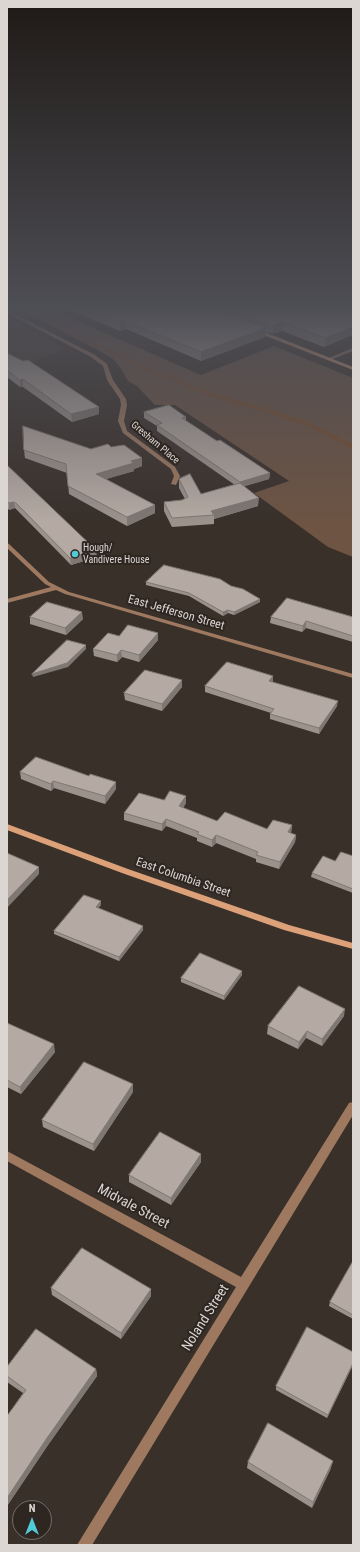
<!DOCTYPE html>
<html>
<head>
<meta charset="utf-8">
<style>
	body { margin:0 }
	#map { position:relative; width:360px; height:1552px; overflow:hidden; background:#39302a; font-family:"Roboto Condensed",sans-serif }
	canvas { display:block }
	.frame { position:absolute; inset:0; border:8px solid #dcd6d2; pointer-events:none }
	.north { position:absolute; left:12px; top:1500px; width:40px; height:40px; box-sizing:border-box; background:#2e2621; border:1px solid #746c68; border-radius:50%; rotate:0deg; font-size:11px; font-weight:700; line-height:16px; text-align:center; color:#dcd6d2 }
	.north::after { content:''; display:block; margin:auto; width:14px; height:18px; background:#52cbd8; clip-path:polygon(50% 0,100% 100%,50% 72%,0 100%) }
</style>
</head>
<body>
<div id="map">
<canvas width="360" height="1552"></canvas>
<div class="frame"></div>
<div class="north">N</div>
</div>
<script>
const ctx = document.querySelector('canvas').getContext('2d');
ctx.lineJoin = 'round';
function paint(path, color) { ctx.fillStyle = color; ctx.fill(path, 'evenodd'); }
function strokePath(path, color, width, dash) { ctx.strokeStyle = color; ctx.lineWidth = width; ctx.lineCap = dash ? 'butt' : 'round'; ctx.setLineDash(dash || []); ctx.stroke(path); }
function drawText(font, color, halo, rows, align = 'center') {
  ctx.font = font + ' "Roboto Condensed",sans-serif'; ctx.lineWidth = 4; ctx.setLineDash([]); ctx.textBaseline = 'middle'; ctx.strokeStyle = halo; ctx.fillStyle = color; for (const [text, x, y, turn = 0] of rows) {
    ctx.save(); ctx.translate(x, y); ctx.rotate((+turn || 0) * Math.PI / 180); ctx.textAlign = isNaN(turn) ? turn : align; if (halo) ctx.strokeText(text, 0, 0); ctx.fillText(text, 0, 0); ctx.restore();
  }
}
const built = new Path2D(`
	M7 317 67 349 7 370Z`);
const green = new Path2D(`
	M14 306H43L201 375 274 346 353 378V557L328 547 254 493 289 481 175 405H155L137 386 128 381 120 367 113 359 103 353Z`);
const stream = new Path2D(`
	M27 306 49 317 58 325 88 342 106 350 124 355 135 365 184 383 211 395 278 414 309 425 353 447`);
const street = new Path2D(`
	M7 310 95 355 107 364 113 380 126 399 127 405 124 421 127 431 175 467 180 476 176 485 171 484 174 476 171 469 123 433 118 421 121 405 120 399 107 380 103 366 91 357 7 313Z
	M353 348V351L330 360 326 359Z
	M7 543 9 544 49 582 69 592 353 674V678L65 594 56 590 7 603V599L51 587 45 584 7 548Z
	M353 1102V1115L92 1545H77L236 1287 7 1161V1151L241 1277 349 1103Z`);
const secondary = new Path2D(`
	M253 329H257L353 367V370L253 331Z
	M7 824 128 869 289 925 353 943V949L284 930 122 873 7 830Z`);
const wall = new Path2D(`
	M61 306H353L324 347 282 331 273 334 266 332 265 337 201 361 126 329 120 331Z
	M7 353 99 407V414L72 422 23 387H20L7 377Z
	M144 412 186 417V421L217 441 270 473 269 479 244 486 258 506 214 519V524L172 527 164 511V502L182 500 185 499 179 488V479L201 494 235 485 157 431V426L144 418Z
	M111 447 142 458V466L134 469V471L106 479 155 505V513L127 526 69 494 67 473 25 458 24 450 91 449Z
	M7 465 97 557 71 565 18 511 15 508 9 510 7 507Z
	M146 582 231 586 260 599V602L234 615 228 613 223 616 189 596 146 585Z
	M30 617 83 619 66 635 30 624Z
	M271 617H353V642L306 628 302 632 270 623Z
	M158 633V640L139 662 122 657 117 662 94 656 93 649 119 636Z
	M182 680V687L162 711 125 700 124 693Z
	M273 681 272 682 337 706 319 734 270 719V714L271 713 205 692V686Z
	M20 772 89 776 116 782V789L105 804 54 788 51 791 21 779Z
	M164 800 186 803 183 808 217 821 267 829 292 825 291 833 296 835 295 842 279 869 256 862V859L216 843 212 847 197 841V838L166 826 162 831 124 820V813Z
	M353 856V893L311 877 312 873 335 861Z
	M101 905 98 908 143 926V930L119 961 54 934V931Z
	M242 971V975L224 1000 181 982V978Z
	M344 1016 322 1046 306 1038 298 1049 267 1034 268 1026Z
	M7 1023 55 1052 21 1094 7 1087Z
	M133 1092 94 1151 43 1127 42 1120Z
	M201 1162 171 1205 129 1182V1175Z
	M353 1261V1319L329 1306 330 1302Z
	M51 1288 151 1289V1296L121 1339 52 1295Z
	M353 1352V1365L327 1418 276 1390V1386Z
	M7 1367 96 1369 97 1376 48 1445 7 1506V1416L23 1393 7 1382Z
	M248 1462 331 1468 312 1508 247 1468Z`);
const shadedWall = new Path2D(`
	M125 321 126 329 120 331V322Z
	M283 322 282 331 273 334V326Z
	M353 327V335L324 347 325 338Z
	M266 328 265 337 201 361V352Z
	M23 379V387H20V380Z
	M99 407V414L72 422 71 414Z
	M142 458V466L134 469V471L96 482V474L131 461Z
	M270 473 269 479 239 488 240 482Z
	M259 498 258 506 214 519V515L212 516V510Z
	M14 502 15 508 9 510V503Z
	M155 505V513L127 526V517Z
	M96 550 97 557 71 565 70 558Z
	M260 599V602L234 615V612Z
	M228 610V613L223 616V612Z
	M82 612 83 619 66 635 65 628Z
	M306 621V628L302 632 303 626Z
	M158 633V640L139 662V655Z
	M86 645V649L68 667 33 677 32 674Z
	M121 650 122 657 117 662V655Z
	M273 676V681L269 687V681Z
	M182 680V687L162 711V704Z
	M338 701 337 706 319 734V728Z
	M53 781 54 788 51 791V784Z
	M116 782V789L105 804V796Z
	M186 796V803L179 813V806Z
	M166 819V826L162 831V824Z
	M292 825 291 833 287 839 288 832Z
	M216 835V843L212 847V840Z
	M296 835 295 842 279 869 280 862Z
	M39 867V874L7 908V900Z
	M101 901V905L96 911V907Z
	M143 926V930L119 961V957Z
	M242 971V975L224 1000V996Z
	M345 1009 344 1016 322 1046V1039Z
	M307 1031 306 1038 298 1049 299 1042Z
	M54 1044 55 1052 21 1094 20 1087Z
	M133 1084V1092L94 1151 93 1144Z
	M201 1154V1162L171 1205V1198Z
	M151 1289V1296L121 1339V1333Z
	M353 1363V1365L327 1418 328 1415Z
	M96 1369 97 1376 48 1445 7 1506V1498L47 1438Z
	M333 1461 331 1468 312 1508 313 1502Z`);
const building = new Path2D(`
	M80 306H207L266 328 201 352 125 321 120 322Z
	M221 306H353V327L325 338 283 322 273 326Z
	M7 353 23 361 28 360 99 407 71 414 23 379 20 380 7 370Z
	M169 405 186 417 182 418 217 441 220 440 270 473 240 482 157 425 162 423 144 412Z
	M23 426 91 449 108 444 111 447 124 445 142 458 131 461 134 463 96 474 155 505 127 517 68 486 66 464 24 450Z
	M7 465 96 550 70 558 17 504 14 502 9 503 7 501Z
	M190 474 201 494 240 483 259 498 211 511 214 515 172 518 164 502 182 500 188 497 179 479Z
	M164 565 220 579 231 586 243 589 260 599 234 612 228 610 223 612 189 593 146 582Z
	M287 598 353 617V636L306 621 303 626 271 617Z
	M47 602 82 612 65 628 30 617Z
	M128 625 158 633 139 655 121 650 117 655 93 649 108 633 119 636Z
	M67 640 86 645 67 663 32 674Z
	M227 662 273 676 269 681 338 701 319 728 270 714 274 709 205 686Z
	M145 670 182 680 162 704 124 693Z
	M36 757 89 776 90 774 116 782 105 796 53 781 51 784 20 772Z
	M170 791 186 796 179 806 217 821 225 812 267 829 273 820 292 825 288 832 296 835 280 862 256 855 258 852 216 835 212 840 197 834 199 832 166 819 162 824 124 813 139 793 164 800Z
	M341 852 353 856V889L312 873 323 856 335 861Z
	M7 853 39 867 7 900Z
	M84 895 101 901 96 907 143 926 119 957 54 931Z
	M200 953 242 971 224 996 181 978Z
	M299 986 345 1009 322 1039 307 1031 299 1042 268 1026Z
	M7 1023 54 1044 20 1087 7 1080Z
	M84 1062 133 1084 93 1144 42 1120Z
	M160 1132 201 1154 171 1198 129 1175Z
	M82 1248 151 1289 121 1333 51 1288Z
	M353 1261V1315L330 1302Z
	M307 1327 353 1352V1363L328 1415 276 1386Z
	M36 1329 96 1369 47 1438 7 1498V1416L26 1390 7 1376V1367Z
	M268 1423 333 1461 313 1502 248 1462Z`);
const markers = [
	[75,554,4,"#52cbd8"]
];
const farStreetnames = [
	["Gresham Place",155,443,40]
];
const farPoinames = [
	["Hough/",83,548],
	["Vandivere House",83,560]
];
const streetNames = [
	["East Jefferson Street",176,613,16],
	["East Columbia Street",183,878,19]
];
const nearStreetnames = [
	["Midvale Street",133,1207,28],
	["Noland Street",206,1318,-58]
];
paint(built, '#47392f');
paint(green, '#6d5443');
strokePath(stream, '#774e31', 4);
paint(street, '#9e7960');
paint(secondary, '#dca179');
paint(wall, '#9c928c');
paint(shadedWall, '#7f7772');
paint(building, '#b5aaa3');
strokePath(building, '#7f7772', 1);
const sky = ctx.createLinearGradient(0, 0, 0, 523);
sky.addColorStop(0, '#1f1a17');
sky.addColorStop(0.59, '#4e4e55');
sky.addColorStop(1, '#4e4e5500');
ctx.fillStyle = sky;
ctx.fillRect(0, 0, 360, 523);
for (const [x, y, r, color] of markers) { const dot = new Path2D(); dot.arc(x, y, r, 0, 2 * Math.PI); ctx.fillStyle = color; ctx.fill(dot); strokePath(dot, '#2e2621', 1.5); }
drawText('10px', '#dcd6d2', '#2e2621', farStreetnames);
drawText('10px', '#dcd6d2', '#2e2621', farPoinames, 'left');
drawText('12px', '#dcd6d2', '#2e2621', streetNames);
drawText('14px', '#dcd6d2', '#2e2621', nearStreetnames);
</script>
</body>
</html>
